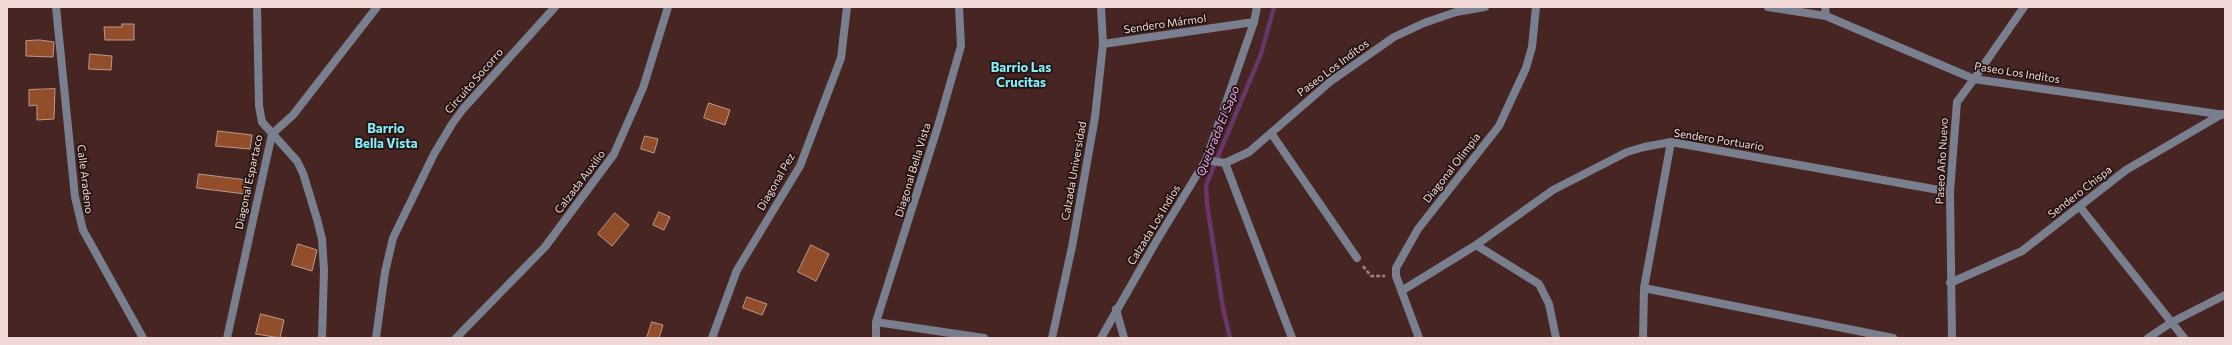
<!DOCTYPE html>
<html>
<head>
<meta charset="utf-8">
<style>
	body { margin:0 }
	#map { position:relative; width:2232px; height:345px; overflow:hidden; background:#472522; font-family:Commissioner,sans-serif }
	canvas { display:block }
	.frame { position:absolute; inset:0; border:8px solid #f0d8d6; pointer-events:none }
</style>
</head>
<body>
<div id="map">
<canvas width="2232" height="345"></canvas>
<div class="frame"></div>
</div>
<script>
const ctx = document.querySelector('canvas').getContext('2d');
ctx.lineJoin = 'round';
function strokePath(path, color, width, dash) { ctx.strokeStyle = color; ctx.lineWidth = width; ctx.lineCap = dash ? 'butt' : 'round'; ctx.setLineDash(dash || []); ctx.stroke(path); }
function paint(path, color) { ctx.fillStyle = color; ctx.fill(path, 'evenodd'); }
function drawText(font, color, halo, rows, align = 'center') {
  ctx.font = font + ' Commissioner,sans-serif'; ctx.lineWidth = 3.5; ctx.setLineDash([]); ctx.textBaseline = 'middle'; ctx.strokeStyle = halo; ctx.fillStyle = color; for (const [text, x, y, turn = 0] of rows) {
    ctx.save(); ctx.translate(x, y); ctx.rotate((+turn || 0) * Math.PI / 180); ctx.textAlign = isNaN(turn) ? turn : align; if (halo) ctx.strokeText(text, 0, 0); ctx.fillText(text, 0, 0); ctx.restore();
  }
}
const stream = new Path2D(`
	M1230 338 1223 308 1207 204 1206 185 1261 54 1274 7`);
const building = new Path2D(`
	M122 24H134V40H105L104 27H122Z
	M40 40 54 42 53 57 26 56V41Z
	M90 54 112 56 111 70 89 69Z
	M55 89 54 119 37 120V105L29 106V90Z
	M709 103 730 110 725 125 704 118Z
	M218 131 252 135 250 149 216 146Z
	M645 136 658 139 654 153 641 149Z
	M199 174 247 180 245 194 197 188Z
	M659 212 670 217 664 230 653 225Z
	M615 213 629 225 612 246 598 234Z
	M298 244 317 250 312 271 292 265Z
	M811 245 829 254 816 281 798 272Z
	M747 297 767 304 762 315 743 308Z
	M261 314 284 320 280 338 256 334Z
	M652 322 663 325 659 338H647Z`);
const path = new Path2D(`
	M1363 266 1371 276H1385`);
const minor = new Path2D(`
	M56 7 75 197 83 230 143 338
	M257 7 259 106 262 122 297 161 303 173 317 219 322 239 324 270 322 338
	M1825 7 1826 16
	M1254 22 1257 7
	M1271 133 1357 258
	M272 134 293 115 377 7
	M1225 163 1292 338
	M2080 207 2184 338
	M1476 245 1539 284 1549 304 1556 338
	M1950 283 2022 251 2126 170 2222 114
	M1644 288 1893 338
	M1403 290 1476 245 1553 190 1627 152 1644 147 1671 142 1950 192
	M1116 309 1124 338
	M876 322 984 338
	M227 338 272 134
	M376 338 385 272 393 238 434 154 452 124 463 109 555 7
	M456 338 545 247 614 154 643 88 668 7
	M712 338 737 270 800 166 841 58 847 7
	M876 338V322L938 126 961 46 959 7
	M1419 338 1396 276V268L1418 229 1499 126 1526 68 1532 47 1536 7
	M1643 338 1644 288 1671 142
	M1952 338 1950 192 1957 102 1974 79
	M2148 338 2172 322 2225 295`);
const tertiary = new Path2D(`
	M1768 7 1826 16 1974 79 2225 115
	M1974 79 2024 7
	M1206 160 1225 163 1249 152 1331 81 1394 37 1424 23 1456 12 1485 7
	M1052 338 1072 247 1095 117 1103 44 1101 7
	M1101 338 1157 240 1206 160 1254 22 1103 44`);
const streetNames = [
	["Sendero Mármol",1165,24,-8],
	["Paseo Los Inditos",1333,68,-37],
	["Paseo Los Inditos",2017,73,9],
	["Circuito Socorro",474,81,-49],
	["Sendero Portuario",1719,140,9],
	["Paseo Año Nuevo",1942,161,-87],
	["Diagonal Olimpia",1452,168,-52],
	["Diagonal Bella Vista",913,170,-73],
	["Calzada Universidad",1074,171,-80],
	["Calle Aradeno",85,179,83],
	["Diagonal Espartaco",249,182,-78],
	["Calzada Auxilio",580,182,-53],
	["Diagonal Pez",776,182,-60],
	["Sendero Chispa",2080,192,-38],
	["Calzada Los Indios",1154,225,-59]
];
const waterNames = [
	["Quebrada El Sapo",1218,131,-68]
];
const quarterNames = [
	["Barrio Las",1021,68],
	["Crucitas",1021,83],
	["Barrio",386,129],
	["Bella Vista",386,144]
];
strokePath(stream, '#69366b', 4.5);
paint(building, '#924d2a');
strokePath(building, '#c09988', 1);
strokePath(path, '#a08381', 2.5, [4, 2]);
strokePath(minor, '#797f8e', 8);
strokePath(tertiary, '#797f8e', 8);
drawText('11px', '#f0d8d6', '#221311', streetNames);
drawText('italic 12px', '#efa3f2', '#221311', waterNames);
drawText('bold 13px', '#84eefb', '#221311', quarterNames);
</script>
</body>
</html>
